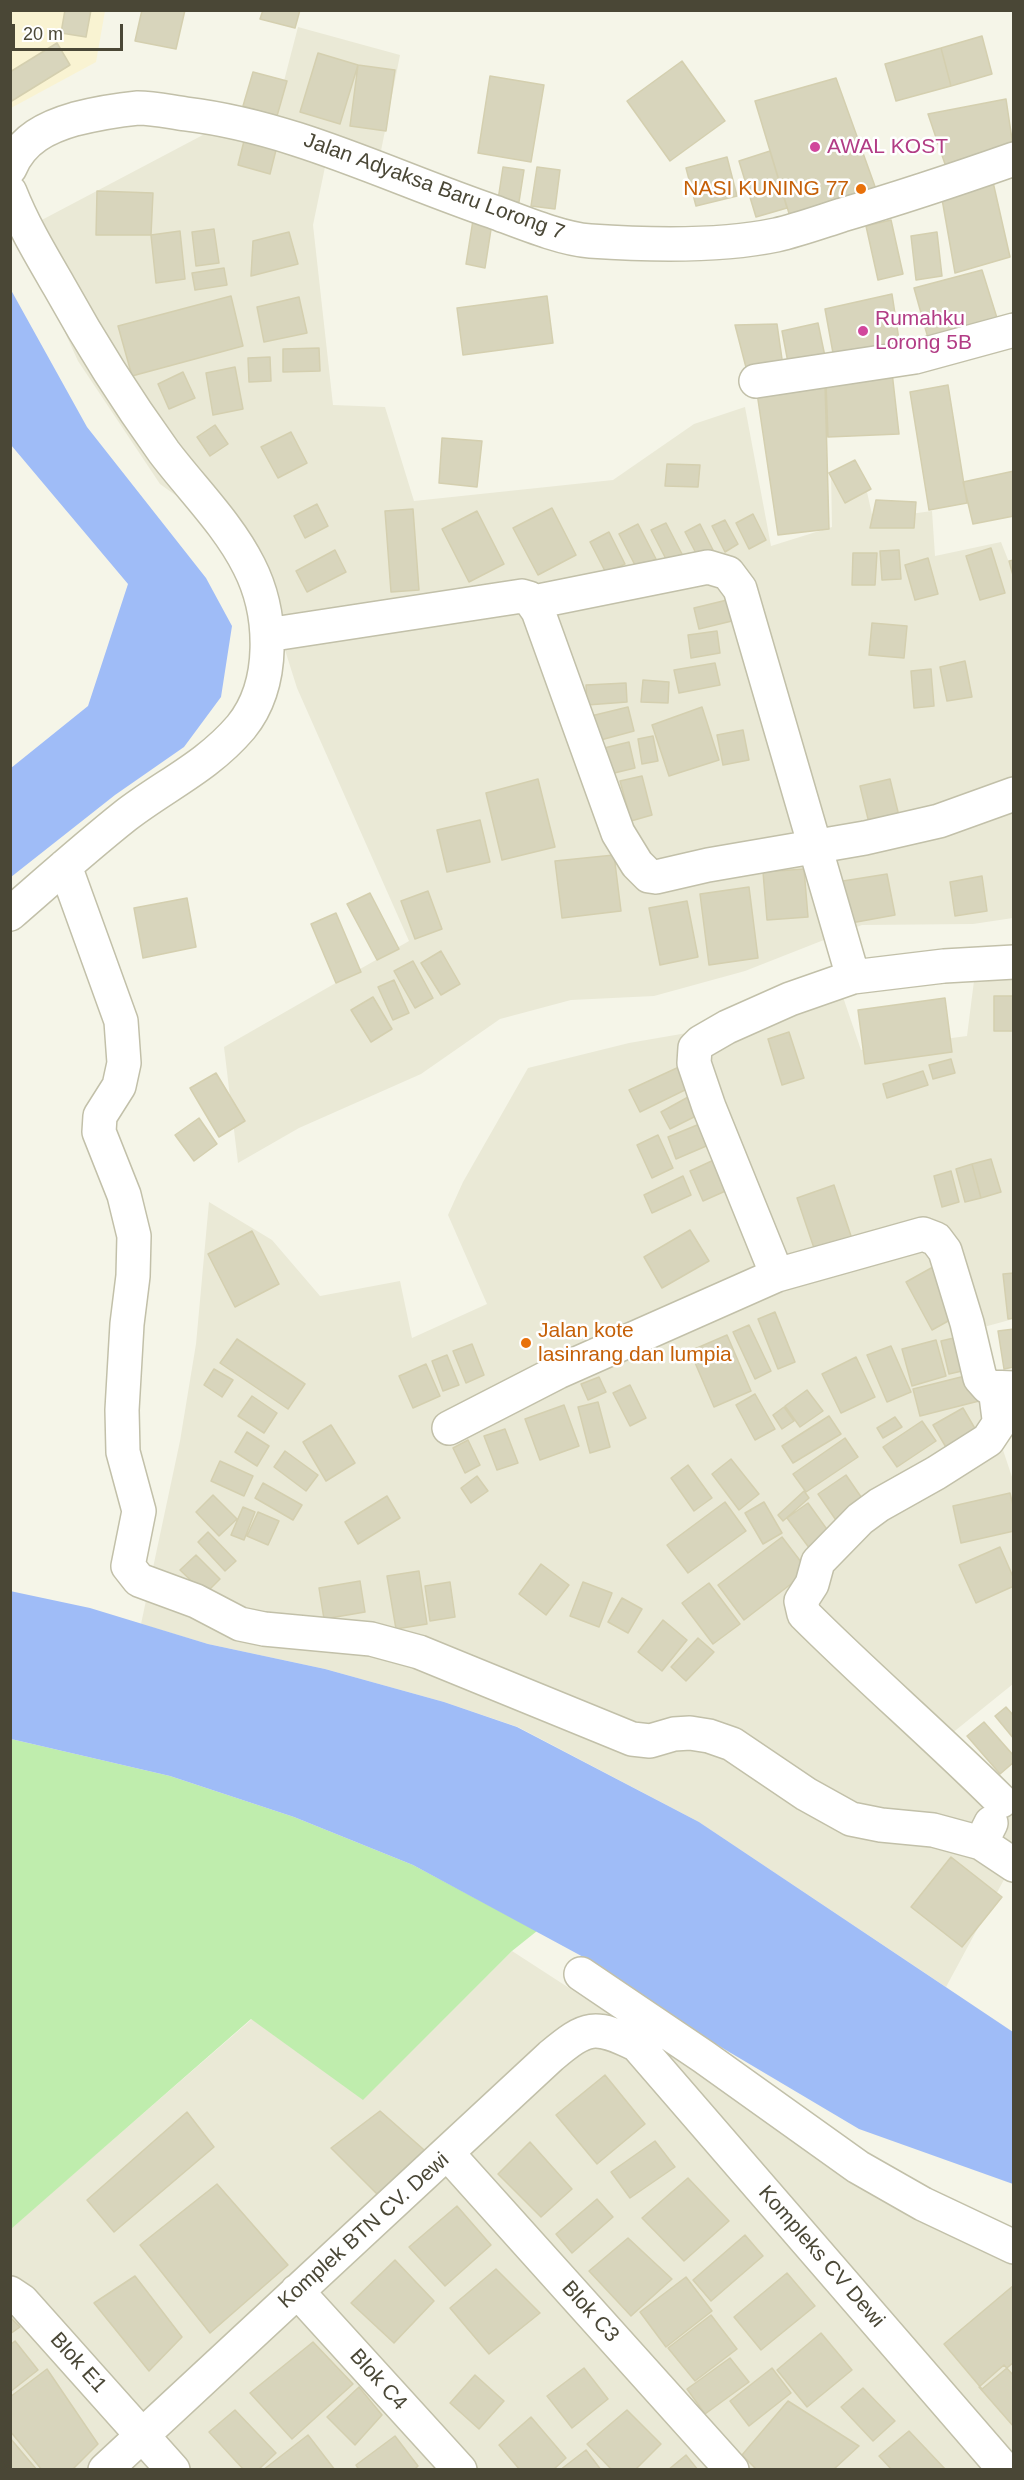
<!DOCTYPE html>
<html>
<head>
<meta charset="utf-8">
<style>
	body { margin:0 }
	#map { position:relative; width:1024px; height:2480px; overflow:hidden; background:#f5f5e8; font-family:Helvetica,sans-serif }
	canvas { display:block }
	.frame { position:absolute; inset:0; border:12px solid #4a4736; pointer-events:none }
	.scale { position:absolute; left:12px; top:24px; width:111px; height:27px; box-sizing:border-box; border:3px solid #4a4736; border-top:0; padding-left:8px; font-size:18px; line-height:21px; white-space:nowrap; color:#4a4736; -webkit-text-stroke:4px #fff; paint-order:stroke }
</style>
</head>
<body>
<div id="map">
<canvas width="1024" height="2480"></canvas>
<div class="frame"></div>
<div class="scale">20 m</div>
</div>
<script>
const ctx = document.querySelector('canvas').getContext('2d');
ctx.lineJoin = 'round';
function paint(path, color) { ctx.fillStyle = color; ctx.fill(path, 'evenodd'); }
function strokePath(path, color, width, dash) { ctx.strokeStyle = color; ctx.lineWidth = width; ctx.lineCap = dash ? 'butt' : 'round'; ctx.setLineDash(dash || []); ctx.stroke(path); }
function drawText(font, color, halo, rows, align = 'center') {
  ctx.font = font + ' Helvetica,sans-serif'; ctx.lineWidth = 5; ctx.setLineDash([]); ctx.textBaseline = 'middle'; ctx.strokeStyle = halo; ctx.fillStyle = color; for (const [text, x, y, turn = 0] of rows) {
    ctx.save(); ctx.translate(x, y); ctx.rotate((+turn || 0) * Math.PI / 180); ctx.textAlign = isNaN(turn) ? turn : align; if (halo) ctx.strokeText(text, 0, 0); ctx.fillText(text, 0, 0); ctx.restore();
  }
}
const residential = new Path2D(`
	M298 27 400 55 377 171 325 167 313 225 333 405 385 407 414 501 613 480 694 424 745 407 771 546 832 527 831 472 863 474 873 519 932 511 935 556 1001 542 1014 575 1013 918 973 924 862 925 745 971 654 996 571 1000 500 1019 421 1074 299 1128 238 1163 224 1047 409 941 297 688 254 552 160 484 78 361 19 232 237 117 278 104Z
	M1013 962V1319L973 1330 998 1435 1013 1480V1684L951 1734 1013 1808V1863L946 1987 699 1822 518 1727 444 1702 325 1669 208 1644 141 1624 180 1441 196 1344 209 1202 272 1240 320 1296 400 1281 412 1338 487 1304 448 1215 463 1182 528 1068 629 1043 768 1019 843 997 861 1050 967 1036 975 973Z
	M512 1951 881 2190 1013 2253V2469H11L10 2229 252 2019 363 2099Z`);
const commercial = new Path2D(`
	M11 11H105L96 62 11 108Z`);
const green = new Path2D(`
	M11 1739 170 1776 294 1817 413 1865 537 1931 512 1951 363 2100 251 2019 11 2229Z`);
const water = new Path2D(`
	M11 290 87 427 206 578 232 626 221 697 184 747 115 795 11 877V768L88 706 128 584 11 445Z
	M10 1591 90 1608 208 1644 325 1669 444 1702 517 1727 699 1822 1013 2032V2184L859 2129 682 2024 587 1959 413 1865 294 1817 170 1776 11 1739Z`);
const building = new Path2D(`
	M65 10H91L86 37 61 33Z
	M142 10H185L176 49 135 41Z
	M263 10H300L295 28 260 19Z
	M982 36 992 74 951 86 941 48Z
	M57 43 70 65 10 102V72Z
	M941 48 951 86 896 101 885 64Z
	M318 53 358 65 340 124 300 112Z
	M682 61 725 121 670 161 627 101Z
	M358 65 395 70 386 131 350 126Z
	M253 72 287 81 277 116 243 106Z
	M490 76 544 85 531 162 478 153Z
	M836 78 877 192 791 220 755 101Z
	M1006 99 1013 146 946 167 928 114Z
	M247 129 279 138 270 174 238 165Z
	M770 151 787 208 756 217 739 161Z
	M727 157 737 196 696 206 686 168Z
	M503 167 524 170 519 202 498 200Z
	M537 167 560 170 555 209 531 206Z
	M993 182 1010 257 955 273 942 199Z
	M866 184 868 190 856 194 854 188Z
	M97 191 153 193 151 235H96Z
	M473 220 492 223 485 268 466 264Z
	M891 220 903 274 878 280 866 226Z
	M214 229 219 263 196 266 192 232Z
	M180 231 185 279 156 283 151 235Z
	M289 232 298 264 251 276 253 241Z
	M937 232 942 276 916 280 911 236Z
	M224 268 227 285 195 290 192 273Z
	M982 270 997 318 928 338 914 288Z
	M892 294 901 353 835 364 825 309Z
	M231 296 243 346 132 376 118 326Z
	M547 296 553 343 463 355 457 308Z
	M299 297 307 333 264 342 257 307Z
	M818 323 827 366 790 373 782 331Z
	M777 324 784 373 749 379 735 325Z
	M319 348 320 371 283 372V349Z
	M270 357 271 381 249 382 248 358Z
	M235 367 243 409 213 415 206 373Z
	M183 372 195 398 169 409 158 384Z
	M892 372 899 434 828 437 826 383Z
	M825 383 829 529 778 535 757 393Z
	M948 385 967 503 929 510 910 392Z
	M215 425 228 444 210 456 197 437Z
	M291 432 307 463 278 478 261 447Z
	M442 438 482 441 477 487 439 483Z
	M855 460 871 489 845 503 829 473Z
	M667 464 700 465 698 487 665 486Z
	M1014 471V516L973 524 963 482Z
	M876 500 916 502 914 528H870Z
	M317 504 328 526 305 538 294 516Z
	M552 508 576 555 538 575 513 528Z
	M413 509 419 590 391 592 385 511Z
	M477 511 504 564 469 582 442 529Z
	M753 514 766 540 749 549 736 523Z
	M725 520 738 544 725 552 712 526Z
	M666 523 682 554 667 561 651 530Z
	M638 524 656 559 637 569 619 534Z
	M700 524 714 552 699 559 685 532Z
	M609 532 625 564 606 573 590 542Z
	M991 548 1005 593 980 600 966 556Z
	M335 550 346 572 307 592 296 571Z
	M899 550 901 579 882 580 880 551Z
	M853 553H877L875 585H852Z
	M928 558 938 594 915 600 905 565Z
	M1014 560V579L1009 561Z
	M727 600 732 621 699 629 694 608Z
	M872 623 907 626 904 658 869 655Z
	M717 631 720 653 691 658 688 635Z
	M965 661 972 697 947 701 940 667Z
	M715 663 720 685 679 693 674 670Z
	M931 669 934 706 914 708 911 671Z
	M643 680 669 682 668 703 641 702Z
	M626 683 627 702 587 705 586 685Z
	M628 707 634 731 597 741 591 716Z
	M702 707 719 760 669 776 652 725Z
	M743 730 749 760 723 765 717 735Z
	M653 736 658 761 642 764 638 739Z
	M629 742 635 768 602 776 596 750Z
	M642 776 652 815 631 821 620 781Z
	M538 779 555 847 502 860 486 793Z
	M890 779 899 816 869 823 860 786Z
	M480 820 490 862 447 872 437 830Z
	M614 855 621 911 562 918 555 861Z
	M804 869 808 917 767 920 763 872Z
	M887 874 895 915 851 923 843 881Z
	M982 876 987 911 955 916 950 882Z
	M749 887 758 958 709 965 700 894Z
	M428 891 442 929 415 939 401 901Z
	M370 893 399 949 377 960 347 904Z
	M187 898 196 947 143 958 134 908Z
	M687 901 698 957 660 965 649 908Z
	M336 913 361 972 336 983 311 924Z
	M441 951 460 984 441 995 421 963Z
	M413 961 433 998 415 1008 394 971Z
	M394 980 409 1013 393 1020 378 987Z
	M994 996H1013V1031H994Z
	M373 997 392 1029 371 1042 351 1010Z
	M945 998 952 1052 865 1064 858 1010Z
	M789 1032 804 1078 782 1085 768 1039Z
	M951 1059 955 1073 933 1079 929 1065Z
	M679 1067 689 1088 640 1112 629 1090Z
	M923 1071 928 1085 887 1098 883 1084Z
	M216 1073 245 1121 219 1137 190 1088Z
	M690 1096 700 1114 670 1129 661 1112Z
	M199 1118 217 1144 194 1161 175 1135Z
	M702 1123 711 1144 676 1159 668 1137Z
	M658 1135 673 1168 652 1178 637 1145Z
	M716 1159 730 1189 703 1201 690 1171Z
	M991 1159 1001 1192 981 1198 972 1164Z
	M972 1164 981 1198 965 1202 956 1169Z
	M951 1171 959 1202 942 1207 934 1176Z
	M683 1176 691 1195 652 1213 644 1195Z
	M834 1185 852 1239 815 1251 797 1198Z
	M690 1230 709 1261 662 1288 644 1257Z
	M252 1231 279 1284 235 1307 208 1254Z
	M933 1267 959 1315 932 1330 906 1282Z
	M1014 1273V1318L1008 1319 1003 1274Z
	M775 1312 795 1362 778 1369 758 1319Z
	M749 1325 771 1371 755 1379 733 1332Z
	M1014 1329V1367L1004 1369 998 1331Z
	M727 1335 751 1391 714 1407 690 1351Z
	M962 1336 971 1369 949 1374 941 1341Z
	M237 1339 305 1384 288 1409 220 1363Z
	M936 1340 946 1376 912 1386 902 1349Z
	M472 1344 484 1375 466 1383 453 1351Z
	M891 1346 911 1392 887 1402 867 1355Z
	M447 1355 459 1385 443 1391 432 1361Z
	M856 1357 875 1397 841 1413 822 1374Z
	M426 1364 440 1396 413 1408 399 1376Z
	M214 1369 233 1380 222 1397 204 1385Z
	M973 1374 979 1401 920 1416 913 1389Z
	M599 1377 606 1392 588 1400 581 1384Z
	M630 1385 646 1418 630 1426 613 1393Z
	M807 1390 823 1411 800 1427 785 1406Z
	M755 1394 775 1429 755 1440 736 1405Z
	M252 1396 277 1413 264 1433 238 1416Z
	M598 1402 610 1447 590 1453 578 1407Z
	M564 1405 579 1446 540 1460 525 1419Z
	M784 1407 794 1421 782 1429 773 1415Z
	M963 1408 977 1432 947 1449 933 1425Z
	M829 1416 841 1434 793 1463 782 1446Z
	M895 1417 902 1427 883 1438 877 1428Z
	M922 1421 936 1441 897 1467 883 1447Z
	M331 1425 355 1463 326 1481 303 1442Z
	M505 1429 518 1463 497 1470 484 1436Z
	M247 1432 269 1446 257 1466 235 1452Z
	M845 1438 858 1457 806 1492 793 1474Z
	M468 1440 480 1465 465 1473 453 1448Z
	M285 1451 318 1475 306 1491 274 1467Z
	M731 1459 759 1494 739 1510 712 1474Z
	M220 1461 253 1476 244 1496 211 1481Z
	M688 1465 712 1498 694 1511 671 1478Z
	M846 1475 868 1507 840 1526 818 1494Z
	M477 1476 488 1491 471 1503 461 1488Z
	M263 1483 302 1505 293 1520 255 1498Z
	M804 1491 809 1498 783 1521 778 1515Z
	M1010 1493 1014 1510V1531L961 1543 953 1506Z
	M213 1495 237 1519 219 1536 196 1512Z
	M387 1496 400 1518 358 1544 345 1522Z
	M725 1502 746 1531 688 1573 667 1545Z
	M764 1502 782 1533 763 1544 745 1513Z
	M808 1503 831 1535 810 1549 787 1518Z
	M243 1507 255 1512 244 1540 231 1535Z
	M258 1512 279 1521 268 1545 247 1536Z
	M208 1532 236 1561 225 1571 198 1542Z
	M782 1537 808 1571 744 1620 718 1585Z
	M1000 1547 1014 1579V1586L976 1603 959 1565Z
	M196 1555 220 1579 205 1594 180 1570Z
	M541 1564 569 1585 546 1615 519 1594Z
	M419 1571 427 1624 396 1629 387 1576Z
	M360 1581 365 1612 324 1619 319 1588Z
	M450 1582 455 1617 430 1621 425 1586Z
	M583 1582 612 1593 599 1627 570 1616Z
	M709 1583 740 1624 713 1644 682 1603Z
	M622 1598 642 1609 628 1633 608 1622Z
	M663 1620 687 1640 662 1671 638 1652Z
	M698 1638 714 1652 686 1681 671 1667Z
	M1006 1707 1014 1716V1739L995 1716Z
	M984 1722 1014 1756V1762L1000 1774 967 1736Z
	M951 1857 1002 1897 962 1947 911 1907Z
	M605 2075 645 2124 597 2164 556 2115Z
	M380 2111 431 2156 381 2198 331 2148Z
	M187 2112 214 2147 114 2232 87 2200Z
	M655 2141 675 2167 630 2198 611 2172Z
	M530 2142 572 2189 541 2217 498 2174Z
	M688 2178 729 2221 684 2261 642 2218Z
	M217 2184 288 2265 210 2333 140 2245Z
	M597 2199 613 2217 572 2253 556 2234Z
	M457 2206 491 2245 445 2286 409 2247Z
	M745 2235 763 2256 711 2301 693 2280Z
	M628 2238 672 2279 631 2316 589 2271Z
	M395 2260 434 2301 394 2343 351 2303Z
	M496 2269 540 2313 489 2354 450 2308Z
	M787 2273 815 2306 761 2350 734 2317Z
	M135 2276 182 2337 149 2371 94 2303Z
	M686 2277 712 2311 666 2347 640 2312Z
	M1014 2285V2362L982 2389 944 2344Z
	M711 2315 737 2349 695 2381 668 2348Z
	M10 2317 20 2327 10 2334Z
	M821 2333 852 2370 807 2407 777 2370Z
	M15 2341 38 2370 10 2392V2345Z
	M313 2342 353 2384 292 2439 250 2393Z
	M730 2358 749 2382 705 2414 687 2389Z
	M1004 2365 1014 2376V2427L979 2387Z
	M584 2368 608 2399 572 2428 547 2396Z
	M772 2368 791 2393 749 2426 730 2401Z
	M47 2369 98 2444 72 2470H42L10 2431V2397Z
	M475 2375 504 2401 479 2429 450 2403Z
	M359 2387 382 2415 355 2445 327 2417Z
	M863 2388 895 2421 873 2441 841 2407Z
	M788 2401 859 2446 833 2470H757L742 2455Z
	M235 2410 276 2453 258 2470H244L209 2432Z
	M627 2410 661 2444 635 2470H612L587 2444Z
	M531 2417 566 2458 553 2470H520L499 2445Z
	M909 2431 946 2470H892L879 2456Z
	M308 2435 335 2470H263Z
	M395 2436 418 2466 414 2470H359L356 2465Z
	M10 2438 37 2470H10Z
	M586 2450 601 2470H560Z
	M686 2455 698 2470H668Z`);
const street = new Path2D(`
	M10 168C22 139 47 127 75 119 95 114 118 110 138 108 154 108 171 112 186 114 294 127 391 177 494 212 521 222 562 239 590 241 648 245 719 247 776 235 798 230 820 222 842 215 900 198 957 179 1014 159
	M10 192C23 225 41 255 59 286 91 344 125 398 164 452 192 489 228 524 249 566 273 613 276 684 241 727 207 767 165 785 125 816 86 847 48 881 10 914
	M756 381 915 357 1014 330
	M534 602 708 567 728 573 740 589 853 977
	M267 635 522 596 529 598 538 611 618 833 637 864 649 876 656 877 708 865 865 838 939 821 1014 794
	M65 866 121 1021 124 1063 119 1086 100 1116 99 1132 124 1195 134 1236 133 1276 127 1324 122 1410 123 1452 139 1511 128 1566 139 1580 196 1601 240 1624 264 1629 371 1639 419 1652 632 1739 650 1741 674 1734 690 1733 709 1736 732 1744 806 1794 851 1819 881 1825 933 1830 981 1843
	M777 1275 709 1107 694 1063 695 1048 701 1042 727 1027 790 999 853 977 944 966 1014 962
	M995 1388 999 1419 998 1425 988 1440 936 1473 879 1505 860 1519 818 1562 812 1584 801 1601 804 1614C868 1678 937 1737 1001 1801
	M449 1428 558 1372 777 1275 923 1234 936 1239 945 1251 967 1323 980 1378 988 1387 1014 1388
	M991 1823 981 1843 1014 1865
	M581 1974 704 2057 858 2167 923 2204 1014 2247
	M448 2154 732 2470
	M297 2291 460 2470
	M10 2293 22 2301 173 2470
	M105 2470 551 2056C587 2026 594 2024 637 2045L1005 2470`);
const markers = [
	[815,147,6,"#d1479c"],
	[861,189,6,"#e8710a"],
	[863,331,6,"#d1479c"],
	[526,1343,6,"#e8710a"]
];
const hotelNames = [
	["AWAL KOST",827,147],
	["Rumahku",875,319],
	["Lorong 5B",875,343]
];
const streetNames = [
	["Jalan Adyaksa Baru Lorong 7",434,187,20],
	["Komplek BTN CV. Dewi",364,2231,-42],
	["Kompleks CV Dewi",821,2257,49],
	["Blok C3",590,2312,48],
	["Blok E1",78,2363,48],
	["Blok C4",378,2380,48]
];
const foodNames = [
	["NASI KUNING 77",849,189],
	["Jalan kote",538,1331,"left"],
	["lasinrang dan lumpia",538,1355,"left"]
];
paint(residential, '#eae9d6');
paint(commercial, '#f9f3d2');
paint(green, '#bfedad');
paint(water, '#9fbcf7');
paint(building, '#d8d5bc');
strokePath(building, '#d4cfaf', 1.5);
strokePath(street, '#c2c0a9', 36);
strokePath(street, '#fff', 33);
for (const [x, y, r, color] of markers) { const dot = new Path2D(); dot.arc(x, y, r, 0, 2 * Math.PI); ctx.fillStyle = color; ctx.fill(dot); strokePath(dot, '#fff', 2); }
drawText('21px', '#b23c85', '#fff', hotelNames, 'left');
drawText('21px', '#4a4736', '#fff', streetNames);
drawText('21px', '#c56008', '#fff', foodNames, 'right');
</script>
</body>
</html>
